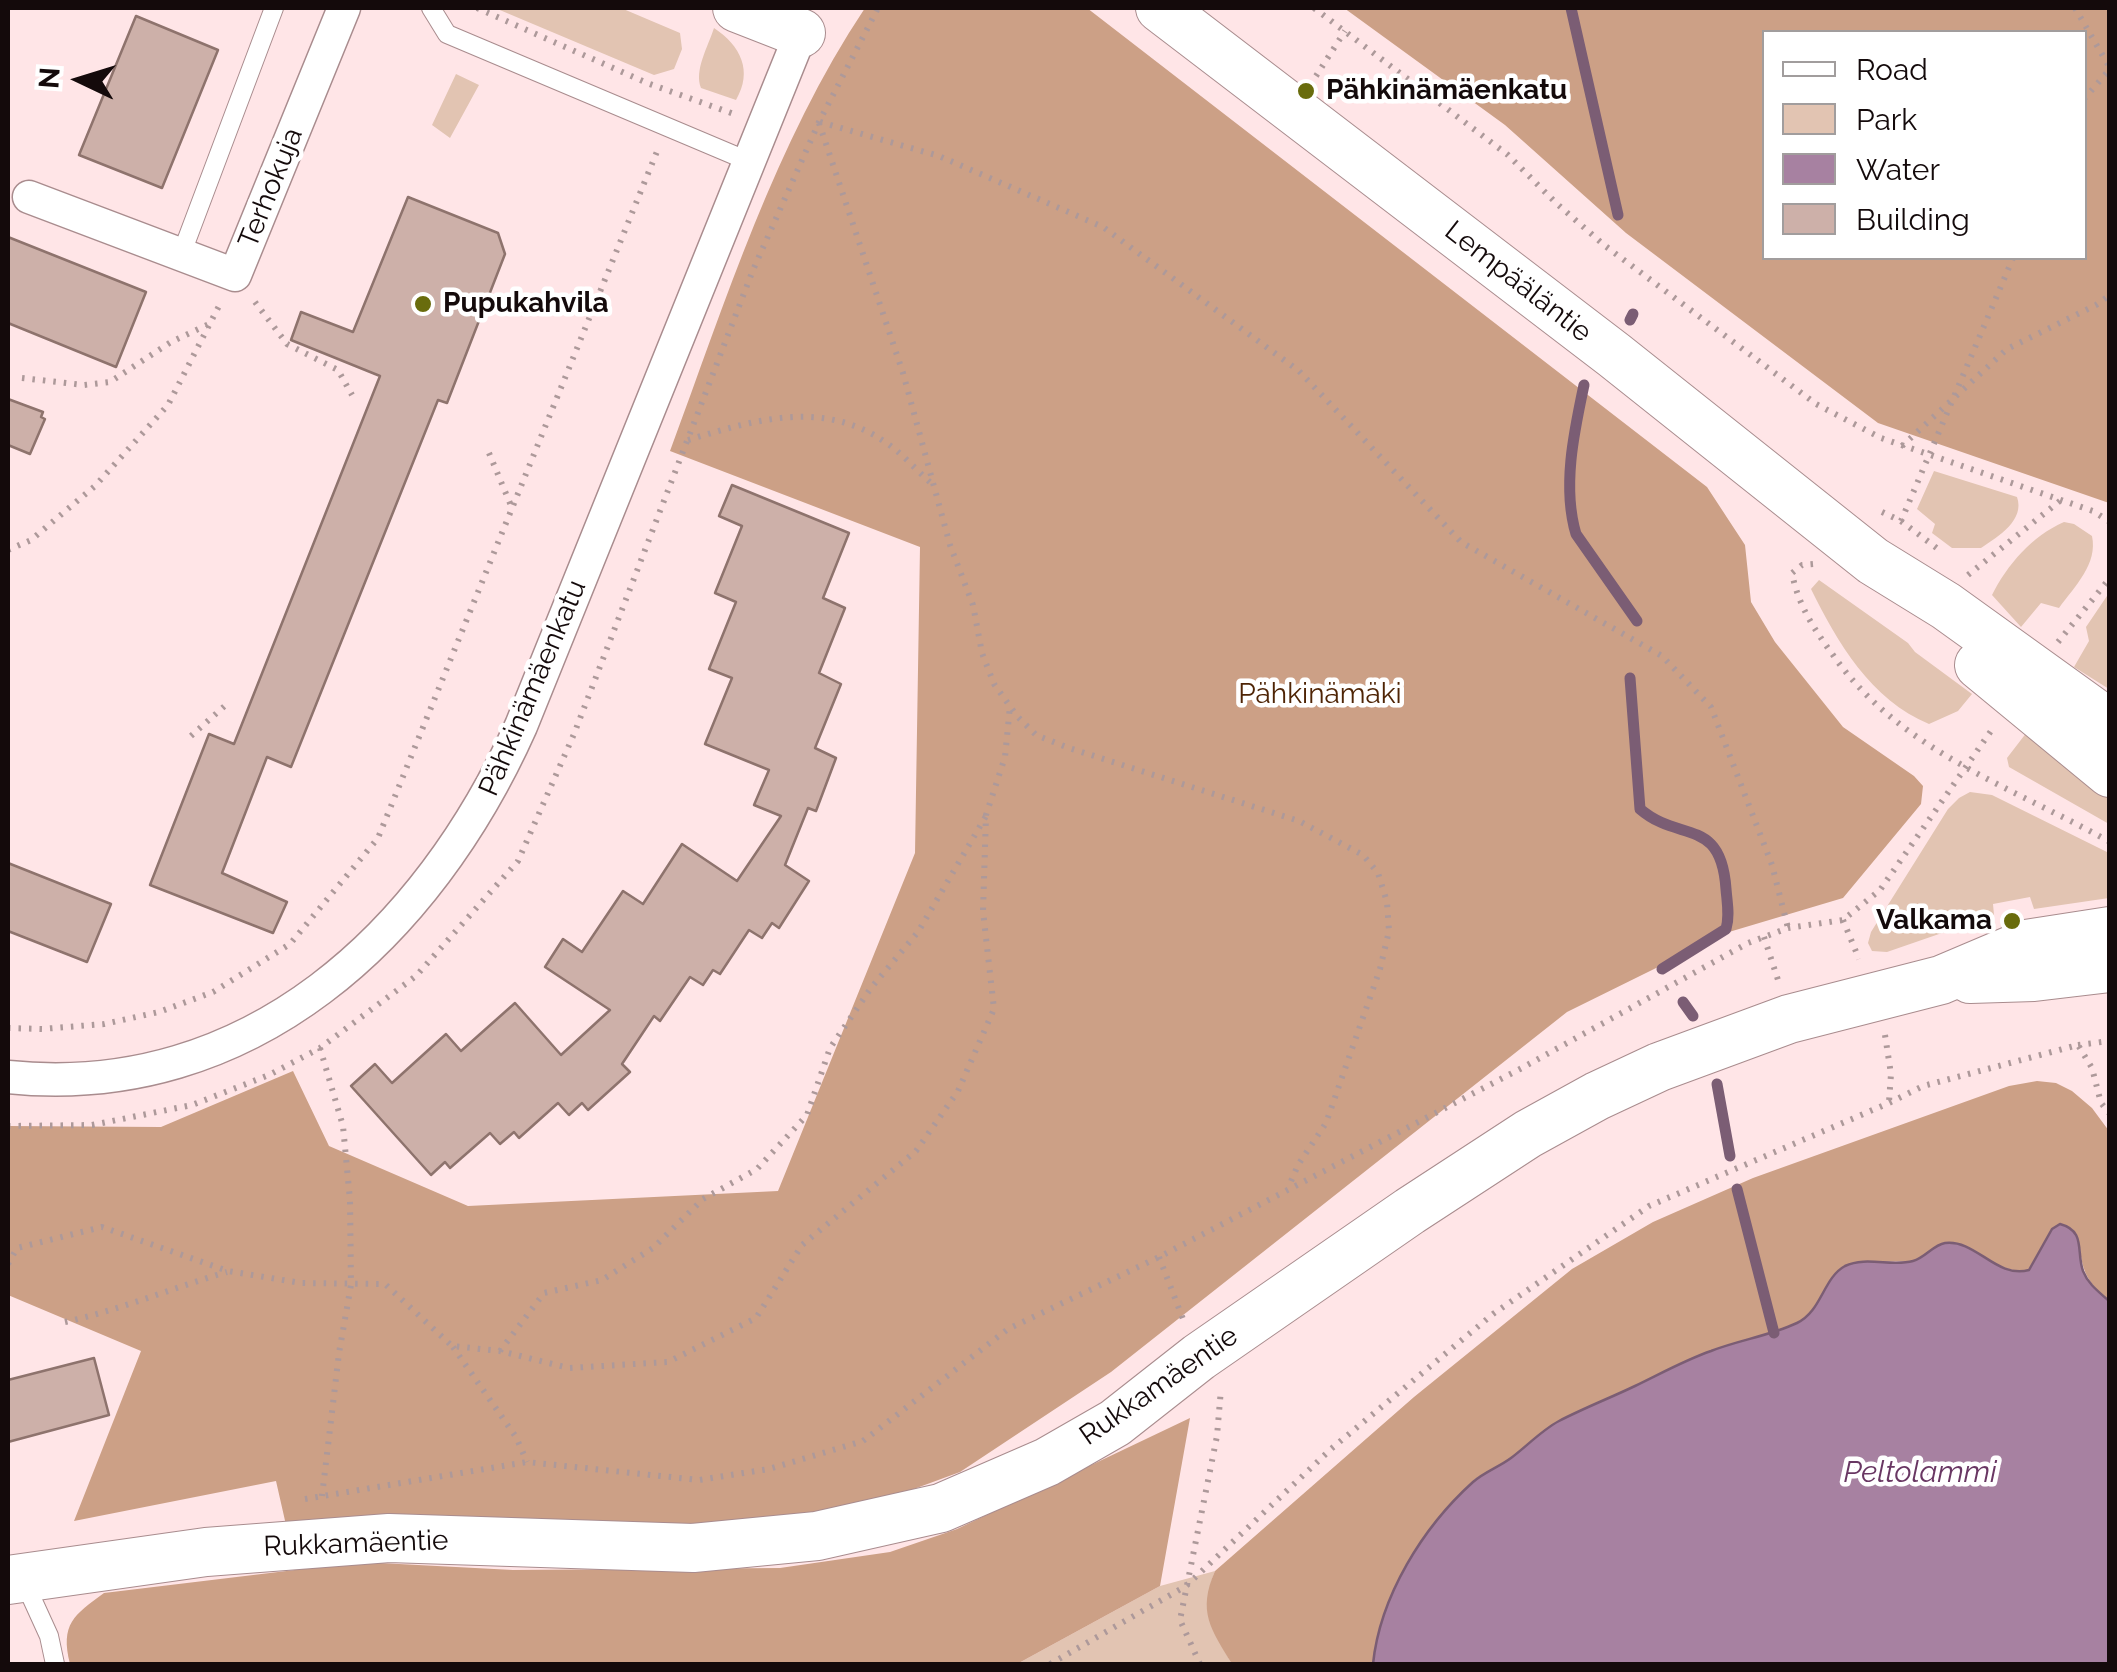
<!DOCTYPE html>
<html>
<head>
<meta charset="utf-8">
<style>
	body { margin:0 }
	#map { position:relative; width:2117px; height:1672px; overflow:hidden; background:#ffe5e7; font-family:Raleway,sans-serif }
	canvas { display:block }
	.frame { position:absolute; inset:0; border:10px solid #140a0b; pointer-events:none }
	.legend { position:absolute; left:1762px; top:30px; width:325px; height:230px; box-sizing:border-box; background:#fff; border:2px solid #a19d9d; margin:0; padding:12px 18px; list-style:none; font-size:30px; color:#140a0b }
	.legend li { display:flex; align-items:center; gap:20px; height:50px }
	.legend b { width:50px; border:2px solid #a19d9d }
	.north { position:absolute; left:30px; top:30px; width:100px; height:100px; -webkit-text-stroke:8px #fff; paint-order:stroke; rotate:274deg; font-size:28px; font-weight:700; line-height:40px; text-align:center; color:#140a0b }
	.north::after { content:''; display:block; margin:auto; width:35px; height:45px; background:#140a0b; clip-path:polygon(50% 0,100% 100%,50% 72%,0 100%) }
</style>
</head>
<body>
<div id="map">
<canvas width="2117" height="1672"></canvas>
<div class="frame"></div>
<ul class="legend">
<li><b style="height:12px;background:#fff"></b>Road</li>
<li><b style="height:28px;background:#e2c4b2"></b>Park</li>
<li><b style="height:28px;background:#a781a1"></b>Water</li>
<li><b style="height:28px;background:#cdb0a9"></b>Building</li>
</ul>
<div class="north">N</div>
</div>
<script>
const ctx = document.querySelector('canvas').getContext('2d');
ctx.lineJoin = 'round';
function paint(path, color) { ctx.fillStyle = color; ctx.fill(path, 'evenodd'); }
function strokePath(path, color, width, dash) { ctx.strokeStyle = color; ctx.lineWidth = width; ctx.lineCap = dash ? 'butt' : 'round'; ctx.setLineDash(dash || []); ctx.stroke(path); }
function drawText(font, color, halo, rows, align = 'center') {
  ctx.font = font + ' Raleway,sans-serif'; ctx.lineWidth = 9; ctx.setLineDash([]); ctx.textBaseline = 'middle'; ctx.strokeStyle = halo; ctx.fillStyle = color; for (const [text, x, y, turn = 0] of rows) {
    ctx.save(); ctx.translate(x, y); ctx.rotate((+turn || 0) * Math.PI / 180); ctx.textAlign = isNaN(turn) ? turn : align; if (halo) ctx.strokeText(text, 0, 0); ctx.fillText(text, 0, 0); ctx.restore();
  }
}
const green = new Path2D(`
	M495 8H621L680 33 682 49 674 69 654 75Z
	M714 28C741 46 753 71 736 100L701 88C694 70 708 47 714 28Z
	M456 74 479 85 450 138 432 125Z
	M1934 471 2017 497C2025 520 1999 536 1981 548H1952L1932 533 1935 524 1917 509Z
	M2064 522 2074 524 2092 536C2098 564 2075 586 2059 608L2041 603 2021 627 1992 595C2007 565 2032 536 2064 522Z
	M1819 580 1908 643 1915 652 1972 694 1958 711 1929 724C1871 700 1837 642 1811 589Z
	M2109 593V689L2074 667 2089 641 2086 627Z
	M2027 732 2109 793V824L2009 767 2007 758Z
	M1970 792 1992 795 2109 853V898L2034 909 2030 897 1993 904 1994 915 1887 952 1872 951 1868 943 1871 932 1948 809 1959 798Z
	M1215 1571C1201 1604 1215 1635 1232 1664H1017L1160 1586Z`);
const forest = new Path2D(`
	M865 8H1087L1707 487 1745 545 1751 602 1775 642 1843 727 1914 776 1923 786 1921 804 1843 898 1729 932 1567 1012 1111 1372 960 1472 846 1514 763 1522 560 1526 286 1525 276 1481 74 1521 141 1351 8 1295V1126L161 1127 293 1071 329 1146 468 1206 778 1191 915 853 920 547 670 451C726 300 775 143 865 8Z
	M1344 8H2109V503L1878 423 1626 233 1505 125ZM1764 32H2084V258H1764Z
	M2037 1081 2056 1083 2072 1091 2092 1108 2109 1131V1301C2090 1285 2082 1273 2080 1248L2052 1229 2036 1261 2029 1270 2021 1272 1997 1266 1964 1246 1939 1245 1915 1261 1865 1262 1835 1276 1819 1303 1806 1319 1774 1333 1711 1351 1555 1423 1507 1461 1475 1479 1382 1621 1373 1664H1232C1211 1629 1197 1612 1215 1571L1414 1397 1572 1269 1653 1222 1753 1178 2009 1086Z
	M1190 1418 1160 1586 1017 1664H70C60 1624 74 1615 104 1593L361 1562 513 1570 780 1568 890 1552 957 1529Z`);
const water = new Path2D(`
	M2060 1224C2086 1231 2076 1251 2083 1271 2088 1284 2099 1292 2109 1301V1664H1373C1380 1596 1423 1527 1473 1482 1484 1472 1499 1467 1511 1458 1527 1446 1542 1430 1559 1421 1584 1408 1610 1398 1635 1386 1660 1374 1685 1360 1711 1351 1739 1340 1769 1336 1797 1323 1822 1311 1823 1278 1845 1266 1866 1256 1892 1267 1913 1261 1925 1258 1933 1245 1945 1243 1976 1239 1996 1279 2029 1270L2052 1229Z`);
const stream = new Path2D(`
	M1571 8 1618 215
	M1630 320 1633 314
	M1584 385C1574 432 1562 487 1576 534L1637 621
	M1630 678 1640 809C1679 843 1721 816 1726 889 1727 902 1730 916 1726 929L1662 969
	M1683 1002 1693 1016
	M1717 1084 1730 1156
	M1737 1189 1774 1333`);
const building = new Path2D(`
	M136 16 218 50 162 188 79 155Z
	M408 197 498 233 505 254 447 403 438 400 291 767 267 757 222 873 287 902 273 933 150 885 209 734 234 744 380 376 291 340 301 312 353 332Z
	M8 237 146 292 116 367 8 323Z
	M8 399 43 412 41 417 45 419 30 454 8 445Z
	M732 485 849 533 823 598 845 608 819 673 841 684 815 748 836 758 816 811 808 808 785 865 809 881 779 928 772 923 762 938 749 930 720 974 713 970 703 985 690 977 660 1021 654 1016 622 1064 630 1072 588 1110 582 1103 569 1115 558 1103 519 1138 514 1132 500 1144 490 1133 450 1168 445 1162 431 1175 351 1086 375 1064 392 1083 446 1034 461 1051 515 1003 561 1055 610 1010 545 967 563 939 582 952 623 891 643 904 682 844 737 881 781 816 754 805 769 770 705 744 732 678 709 669 736 602 715 593 742 526 719 516Z
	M8 863 111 904 87 962 8 931Z
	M94 1358 109 1415 8 1442V1380Z`);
const path = new Path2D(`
	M477 8 647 83 734 114
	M1314 8 1508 155 1556 203 1604 245 1816 404 1881 438 2093 511 2110 522
	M2075 8 2110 68
	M1316 76 1345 31
	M2084 99 2110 69
	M820 122 939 156 1103 227 1299 371 1461 542 1662 656 1711 707 1772 865 1788 928
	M819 123 903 373 950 545 973 605 982 653 994 684 1017 716 1036 735 1069 748 1299 821 1363 855 1378 873 1387 902 1389 931 1380 969 1326 1123 1298 1165 1289 1186
	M255 302 287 344 338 370 352 395
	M22 378 84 385 110 382 171 342 209 324
	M688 440C754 420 823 399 885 442 902 453 916 470 932 484
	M1902 446 2007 349 2096 305 2110 295
	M489 453 512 508
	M1882 512 1901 521 1938 549
	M1901 521 2013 258
	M8 550 31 540 95 486 168 405 221 302
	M1813 564 1802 565 1792 573C1798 605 1814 629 1833 655 1900 751 2012 787 2110 842
	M1968 575 2061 500
	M2058 642 2110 578
	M191 736 228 703
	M1843 920 1859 959
	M1764 937 1779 983
	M8 1028 42 1029 104 1024 159 1012 213 992 290 944 378 838 658 149
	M1885 1035 1891 1074 1889 1102
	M2078 1045 2110 1041
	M320 1048 343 1126 350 1200 351 1285 339 1353 322 1496
	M8 1126 92 1125 192 1105 269 1075 320 1048 416 976 518 861 574 734 753 270 819 122 878 8
	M1159 1257 1183 1319
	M8 1264 17 1248 102 1227 228 1271 301 1283 385 1284 452 1346 500 1351 569 1368 668 1362 756 1318 802 1245 916 1151 958 1091 994 1009 983 911 986 815 1005 757 1010 706
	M65 1322C120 1310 172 1288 227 1272
	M453 1347 516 1437 527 1462
	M500 1351 544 1293 602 1280 653 1248 703 1199 757 1169 807 1115 830 1048 871 988 918 932 986 816
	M305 1499 527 1462 699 1480 769 1469 863 1441 1008 1329 1159 1257 1520 1069 1748 943 1788 928 1843 920 1880 890 1993 728
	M1050 1664 1186 1586 1331 1449 1493 1314 1649 1206 1889 1103 1923 1086 2078 1045 2092 1068 2101 1103 2110 1114
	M1200 1664 1180 1620 1217 1436 1221 1389`);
const lane = new Path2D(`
	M431 8 447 34 748 161
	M181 255 274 8
	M23 1579 49 1636 55 1664`);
const street = new Path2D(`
	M29 197 235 275 344 8
	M8 1077C250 1102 428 934 521 726L801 33`);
const secondary = new Path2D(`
	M737 8 801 33
	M1160 8 1614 355 1873 561 1946 606 2110 724
	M1979 665 2110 773
	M1970 979 2034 977 2110 968
	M8 1580 206 1552 389 1538 693 1548 817 1536 941 1508 1047 1462 1115 1423 1199 1357 1410 1211 1528 1134 1597 1096 1659 1067 1789 1019 1941 980 2026 944 2110 931`);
const markers = [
	[1306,91,10,"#696c0d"],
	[423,304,10,"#696c0d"],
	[2012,921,10,"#696c0d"]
];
const poiNames = [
	["Pähkinämäenkatu",1326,91],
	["Pupukahvila",443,304],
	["Valkama",1992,921,"right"]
];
const streetNames = [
	["Terhokuja",271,188,-68],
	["Lempääläntie",1518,282,38],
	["Pähkinämäenkatu",533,688,-67],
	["Rukkamäentie",1159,1386,-35],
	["Rukkamäentie",356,1544,-2]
];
const parkNames = [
	["Pähkinämäki",1320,695]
];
const waterNames = [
	["Peltolammi",1920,1473]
];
paint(green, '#e2c4b2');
paint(forest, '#cca086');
paint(water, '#a781a1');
strokePath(water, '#7b5d74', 2.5);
strokePath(stream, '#7b5d74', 11);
paint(building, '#cdb0a9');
strokePath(building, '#8e736d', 2.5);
strokePath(lane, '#a98c8e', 20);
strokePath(street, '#a98c8e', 35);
strokePath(secondary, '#a98c8e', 50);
strokePath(path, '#ad999a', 6, [2.5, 8]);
strokePath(lane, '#fff', 18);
strokePath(street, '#fff', 32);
strokePath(secondary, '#fff', 48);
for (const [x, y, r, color] of markers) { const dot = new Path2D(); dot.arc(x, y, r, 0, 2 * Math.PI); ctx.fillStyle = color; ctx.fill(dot); strokePath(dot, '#fff', 4); }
drawText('bold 28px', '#140a0b', '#fff', poiNames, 'left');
drawText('28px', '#140a0b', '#fff', streetNames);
drawText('28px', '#4e2405', '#fff', parkNames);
drawText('italic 30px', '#693763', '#fff', waterNames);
</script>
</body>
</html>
